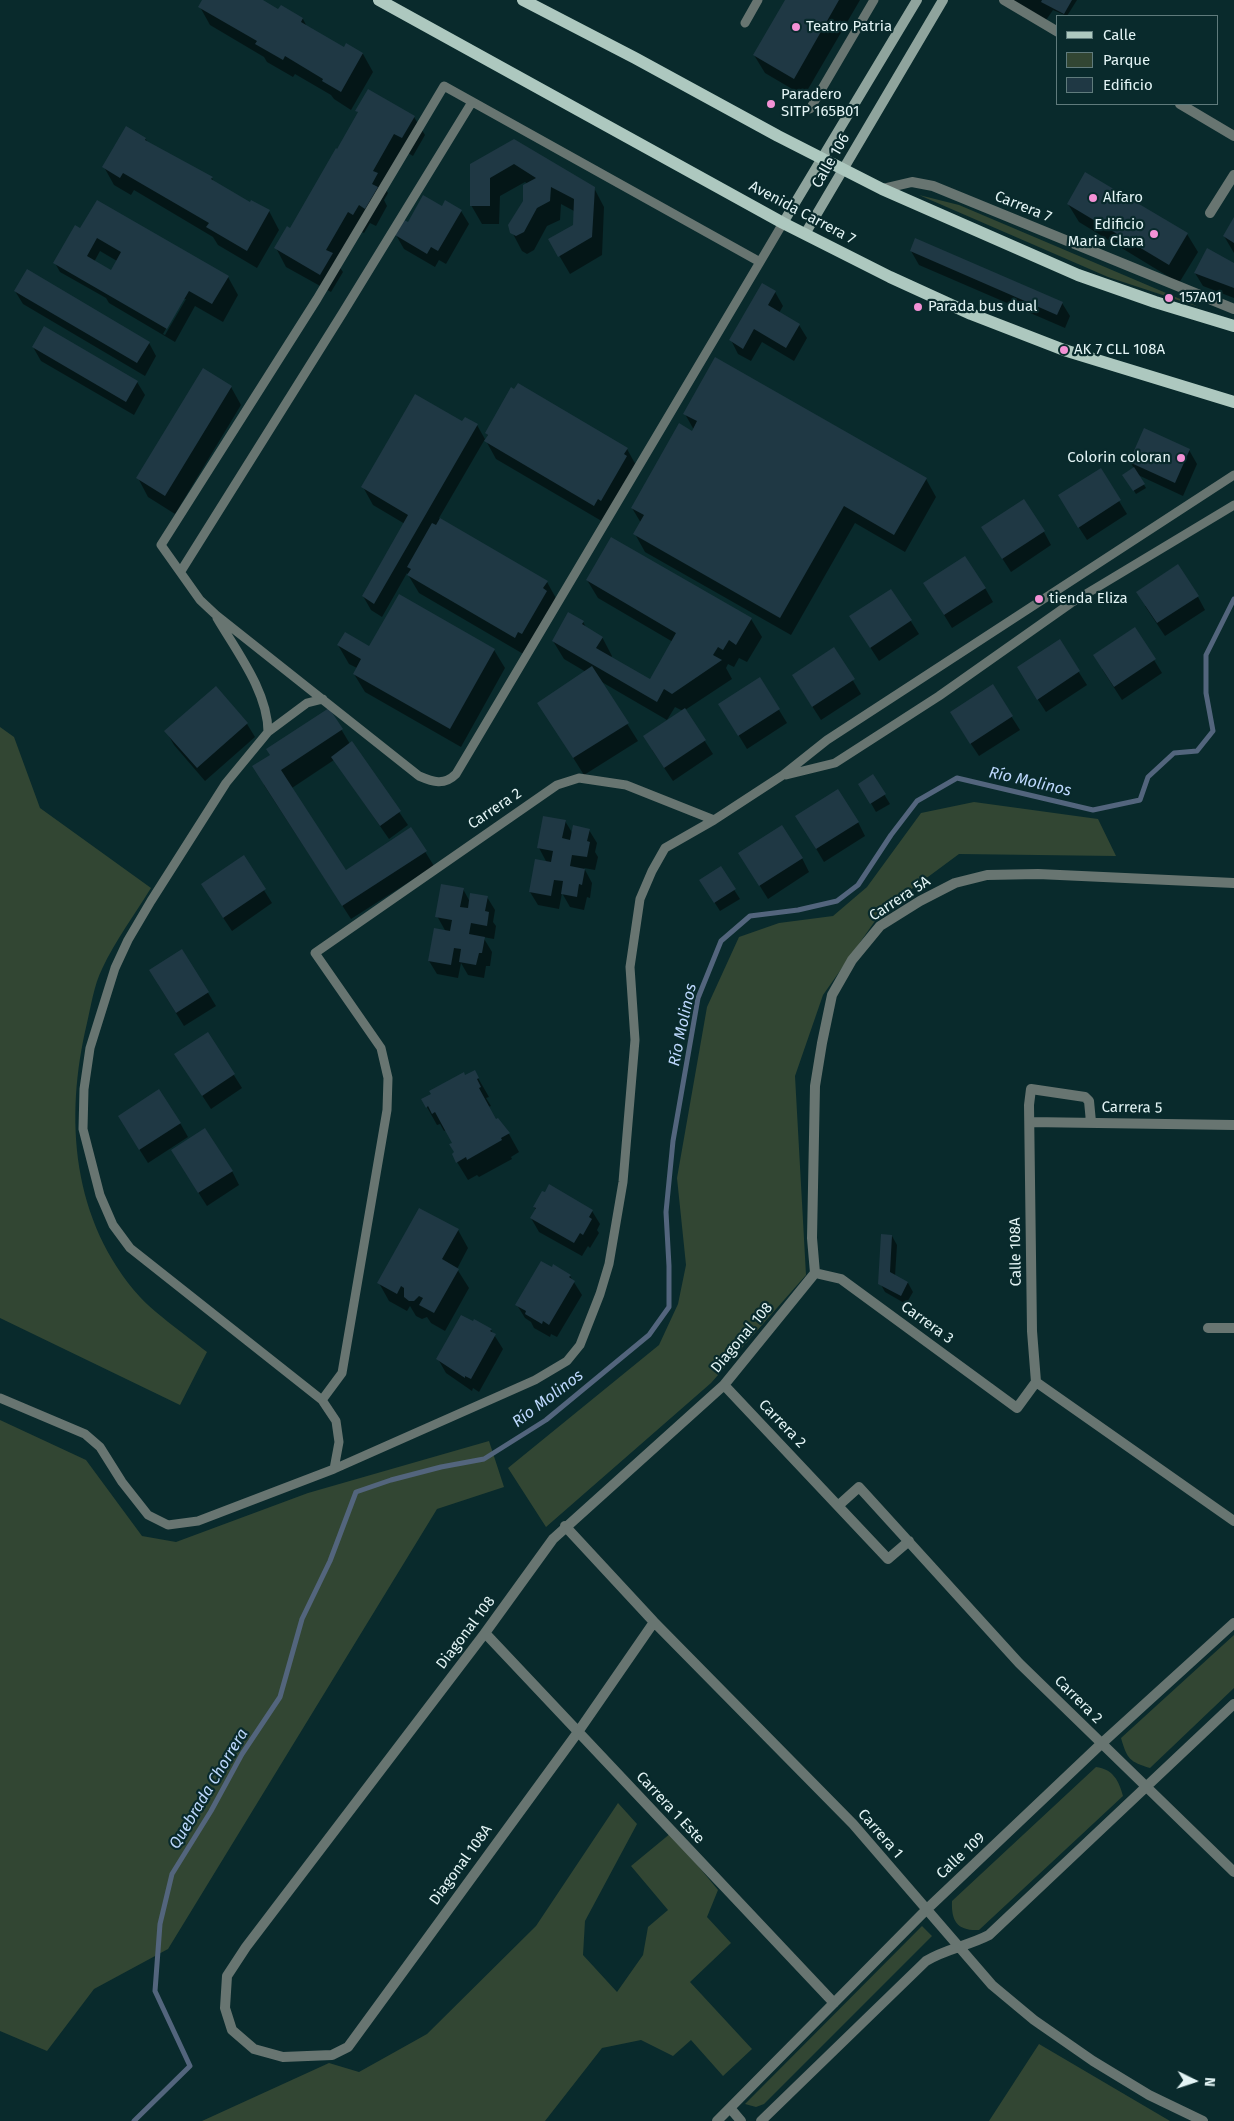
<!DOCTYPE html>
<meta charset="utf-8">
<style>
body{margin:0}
#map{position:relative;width:1234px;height:2121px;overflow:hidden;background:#092a2c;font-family:"Fira Sans",sans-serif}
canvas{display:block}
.legend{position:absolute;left:1056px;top:15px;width:162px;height:90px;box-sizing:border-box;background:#092a2c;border:1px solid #607b7c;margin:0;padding:6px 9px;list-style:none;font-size:15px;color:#e3f4f5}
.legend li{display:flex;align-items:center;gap:10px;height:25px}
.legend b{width:25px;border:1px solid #607b7c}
.north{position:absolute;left:1169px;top:2056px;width:50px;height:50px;-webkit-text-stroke:4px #092a2c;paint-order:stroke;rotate:94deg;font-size:14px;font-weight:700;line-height:20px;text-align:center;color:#e3f4f5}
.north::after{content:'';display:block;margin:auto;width:18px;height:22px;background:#e3f4f5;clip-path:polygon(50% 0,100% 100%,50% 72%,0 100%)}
</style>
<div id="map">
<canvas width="1234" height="2121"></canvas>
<ul class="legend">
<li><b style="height:6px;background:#adc8bf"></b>Calle</li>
<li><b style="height:14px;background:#324633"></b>Parque</li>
<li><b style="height:14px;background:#1f3844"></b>Edificio</li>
</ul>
<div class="north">N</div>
</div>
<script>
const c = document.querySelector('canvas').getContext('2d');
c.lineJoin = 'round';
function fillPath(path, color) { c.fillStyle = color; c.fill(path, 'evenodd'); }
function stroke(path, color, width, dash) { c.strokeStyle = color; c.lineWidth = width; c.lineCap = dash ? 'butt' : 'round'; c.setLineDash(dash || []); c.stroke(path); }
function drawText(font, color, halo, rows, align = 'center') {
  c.font = font + ' "Fira Sans",sans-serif'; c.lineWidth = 4.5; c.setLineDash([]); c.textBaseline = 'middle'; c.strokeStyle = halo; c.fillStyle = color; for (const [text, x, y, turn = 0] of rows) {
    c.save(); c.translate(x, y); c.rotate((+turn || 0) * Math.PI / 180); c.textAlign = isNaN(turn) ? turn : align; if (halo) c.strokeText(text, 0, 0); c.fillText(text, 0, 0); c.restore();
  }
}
fillPath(new Path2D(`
 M919 195 959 205 1199 307 1108 277Z
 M0 727 14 737 40 808 151 888C135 914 115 941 102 969 94 985 91 1006 87 1023 64 1119 72 1221 140 1297 157 1315 187 1336 207 1352L180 1405 0 1318Z
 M974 802 1098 819 1116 856 959 854 882 911 823 995 795 1076 806 1275 711 1383 546 1527 508 1468 659 1345 678 1304 686 1265 677 1178 707 1007 739 937 779 923 833 916 867 887 921 813Z
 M0 1420 86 1460 142 1536 176 1542 308 1493 489 1441 504 1487 437 1509 168 1949 94 1989 47 2051 0 2031Z
 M1234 1635V1688L1150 1768C1130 1762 1127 1759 1121 1738Z
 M1096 1767C1113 1769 1119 1781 1123 1796L979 1930C958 1931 951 1922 952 1901Z
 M618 1803 637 1824 585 1921 583 1955 617 1992 643 1955 648 1927 668 1910 631 1866 671 1833 718 1890 707 1917 731 1943 690 1982 752 2049 723 2076 691 2040 673 2056 641 2040 602 2048 545 2121H202L329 2063 359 2072 427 2034 536 1926Z
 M922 1926 932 1936 764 2104 756 2107 745 2104Z
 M1039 2044 1170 2121H989Z`), '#324633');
fillPath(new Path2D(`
 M204 0H261L279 11 281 7 303 19 307 27 344 48 346 45 363 54 373 72 351 110 334 99 331 95 295 74 293 77 267 62 264 57 210 25 200 7Z
 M786 0H860L804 96 765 73 754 55Z
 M1004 0H1077L1067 16 1053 10 1042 26Z
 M357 111 414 117 425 135 413 156 405 151 384 187 388 193 384 200 387 206 376 226 370 223 364 233 358 230 338 265 343 272 331 292 286 267 276 248 291 230 338 151 359 114Z
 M145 138 148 143 212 178 214 183 250 204 269 211 279 230 257 268 218 245 213 237 134 190 131 195 114 185 104 167Z
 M514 141 594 188 604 207 602 255 570 274 550 240 574 226V211L561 204 560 220 547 226 534 250 527 254 522 251 512 232 524 201 528 184 525 182 500 196 499 224H482L471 205Z
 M1068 204 1187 234 1198 252 1179 283 1079 222Z
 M442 208 461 211 469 224 446 264 439 260 435 267 404 249 396 235 408 224Z
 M1234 220V253L1224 236Z
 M75 227 228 277 238 295 223 322 195 306 175 342 109 303 106 298 60 272 55 263ZM100 251 117 261 111 272 94 262ZM183 299H186L165 335 163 334Z
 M911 251 1062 303 1070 316 1065 328 919 265Z
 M1234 265V298L1203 286 1195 273Z
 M15 291 149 343 156 356 145 376 23 304Z
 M775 292 783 306 779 313 799 325 807 338 794 361 762 342 751 361 738 354 731 340Z
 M33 347 137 382 145 395 134 415 41 361Z
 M231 387 241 405 175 514 148 497 138 478Z
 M685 414 926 479 936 497 905 552 855 523 791 635 645 552 635 534 641 523 632 508 694 430Z
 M461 422 477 425 486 441 488 436 486 433 627 449 637 467 605 523 496 459 485 439 439 518 547 582 557 600 525 655 419 593 407 573 382 617 371 610 363 596 405 524 373 505 363 487Z
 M1189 450 1197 464 1183 496 1138 475 1146 488 1136 494 1124 475 1134 468 1130 462Z
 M1100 470 1127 514 1087 540 1067 509Z
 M1044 532 1051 545 1011 572 991 541Z
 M587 580 751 619 762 637 747 662 739 658 734 667 728 664 726 668 732 679 685 710 713 754 673 781 652 750 683 711 675 707 667 720 600 681 638 741 584 775 550 721 586 672 564 659 553 641 583 622 587 629 602 637 612 656 611 658 650 681 673 642 598 598Z
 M985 588 993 602 952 628 933 597Z
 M891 590 919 634 879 661 859 630Z
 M1198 597 1205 610 1165 636 1145 606Z
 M1059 641 1087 685 1046 712 1026 681Z
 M338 645 494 650 505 668 461 747 365 692 354 674 357 668 349 664Z
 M834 649 861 694 821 720 801 689Z
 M1154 660 1162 673 1122 700 1102 669Z
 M760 679 787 723 747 749 728 718Z
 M992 686 1020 730 979 756 959 726Z
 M329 709 350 744 352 743 408 825 389 839 334 760 292 788 345 872 411 829 434 866 351 919 264 785 271 756Z
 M247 724 255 737 205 781 174 745 166 731Z
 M873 776 890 804 876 812 860 784Z
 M565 821 573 834 589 830 597 843 595 852 598 857 595 870 584 868 592 883 590 898 587 897 584 910 570 907 562 893 559 909 538 905 530 892 547 863 539 848Z
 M858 822 865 836 824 862 805 830Z
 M243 857 272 903 232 931 210 898Z
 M802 858 809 872 768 899 748 867Z
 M720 868 740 899 720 911 706 889Z
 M463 889 470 902 487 897 495 910 493 922 496 926 494 939 483 937 492 952 490 966H486L484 978 468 975 461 963 458 978 437 974 429 961 446 932 437 916Z
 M182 950 216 1006 184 1026 158 984Z
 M208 1034 242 1088 211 1109 184 1068Z
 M474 1071 489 1097 486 1098 491 1106 488 1107 496 1121 498 1119 509 1134 519 1152 511 1157 512 1159 479 1177 477 1175 468 1180 457 1162 453 1143 446 1130 444 1131 440 1124 437 1125 423 1100Z
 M180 1123 188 1137 148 1163 127 1130Z
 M180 1164 232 1171 239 1185 207 1206Z
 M534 1207 592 1211 600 1224 597 1230 599 1233 590 1248 588 1246 582 1256 539 1232 531 1218 536 1210Z
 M458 1230 468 1248 457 1269 469 1288 445 1331 431 1323 427 1317 422 1319 416 1316 410 1306 407 1311 389 1301 379 1283Z
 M892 1236 897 1245 895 1276 908 1283 913 1292 906 1304 885 1292 880 1283Z
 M570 1276 582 1295 557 1337 551 1334 550 1337 534 1328 531 1322 525 1318 517 1305Z
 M491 1330 503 1349 479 1392 473 1388 472 1391 446 1373 438 1359Z`), '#0007');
stroke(new Path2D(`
 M134 2121 190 2066 155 1991 160 1924 172 1874 211 1811 242 1754 280 1697 302 1619 330 1561 356 1492 391 1480 441 1467 484 1459 546 1420 649 1335 669 1307V1266L666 1212 673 1141 698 998 721 941 750 916 798 910 837 901 858 885 891 835 917 801 957 778 1093 810 1140 800 1148 777 1174 753 1197 751 1213 731 1206 693V655L1234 599`), '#53657d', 5);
fillPath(new Path2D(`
 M202 0H263L278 9 281 5 303 18 301 22 344 47 346 43 363 53 341 92 322 81 323 79 285 56 283 60 255 44 257 41 198 7Z
 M785 0H839L794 79 753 55Z
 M1042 0H1072L1064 14 1041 2Z
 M368 89 415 116 402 138 394 134 373 171 378 173 372 184 378 187 365 209 359 205 353 215 348 212 326 250 333 253 320 275 274 248 287 226 290 228 336 148 337 149 358 112 355 111Z
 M126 126 146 138 145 140 213 177 211 179 250 202 251 200 270 210 247 251 206 227 209 223 123 173 120 178 102 167Z
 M514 139 595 187 592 237 558 257 548 239 573 225 574 199 551 187 550 201 537 208 524 232 516 236 510 233 508 225 523 201V185L536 178 514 164 490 178V206H470V164Z
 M1085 172 1188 233 1169 265 1067 204Z
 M423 195 442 206 445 200 462 210 438 251 431 247 427 254 395 235 404 220 408 222Z
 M97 200 229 276 212 304 189 291 167 329 53 263 75 225 80 228ZM97 238 121 252 111 270 87 256Z
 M1234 217V243L1223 236Z
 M915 238 1063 302 1057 315 910 251Z
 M1207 248 1234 263V288L1194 273Z
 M27 269 150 342 137 363 14 291Z
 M762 283 776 291 768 305 800 324 786 348 754 329 743 349 729 340Z
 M44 326 138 381 126 402 32 347Z
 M715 357 927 478 894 535 844 506 780 618 633 534 644 515 631 508 679 423 692 431 697 421 683 414Z
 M203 368 232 386 165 496 136 478Z
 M518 383 628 448 624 454 627 456 601 501 598 499 594 506 484 441 488 435 485 433 511 387 514 389Z
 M415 394 462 421 465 417 478 424 374 604 362 596 408 515 361 487Z
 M1144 428 1190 449 1175 483 1129 462Z
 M1134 467 1145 484 1133 491 1122 475Z
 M1101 468 1121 500 1078 528 1058 495Z
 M1024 499 1045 531 1002 559 981 527Z
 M440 518 548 581 543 588 547 591 522 634 518 632 515 638 407 575 411 569 407 567 432 523 436 525Z
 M611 537 752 618 736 645 729 640 723 650 718 647 713 655 722 660 672 694 664 689 657 702 552 641 568 612 584 621 582 624 603 637 596 648 650 679 676 633 586 580Z
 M965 556 986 588 944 615 923 583Z
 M1178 564 1199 596 1157 623 1136 592Z
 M891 589 912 620 870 648 849 616Z
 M399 594 495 649 450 729 353 674 361 659 337 645 345 632 369 646Z
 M1135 627 1156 659 1114 687 1093 655Z
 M1060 639 1080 671 1037 700 1017 667Z
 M834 647 855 679 812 707 792 675Z
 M592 666 629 723 573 758 537 703Z
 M760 677 780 709 738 736 718 704Z
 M993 684 1013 716 970 744 950 712Z
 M216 686 248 723 197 768 164 731Z
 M329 708 343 729 281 770 346 870 411 827 427 851 342 906 252 766 270 755 266 749Z
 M685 708 706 740 664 768 643 736Z
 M352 741 401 811 380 826 331 757Z
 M873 774 886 794 870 804 858 784Z
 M838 789 859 822 816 849 795 816Z
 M543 816 566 820 562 838 570 840 573 825 590 829 587 841 590 842 587 857 572 855 570 866 585 869 582 885 579 884 577 897 561 894 563 881 554 880 551 896 529 892 535 859 551 862 553 851 537 848Z
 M782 825 803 858 759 886 738 853Z
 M244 855 266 889 223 918 201 884Z
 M721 866 736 889 714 903 699 880Z
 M441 884 464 888 460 907 468 908 470 893 488 896 485 911 489 912 487 926 471 923 469 934 485 937 482 953H479L476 965 459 962 461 949 454 948 451 965 428 961 434 928 450 931 452 920 435 917Z
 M182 949 209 992 176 1013 149 970Z
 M208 1032 235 1074 202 1096 174 1054Z
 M475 1070 479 1078 477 1079 481 1087 479 1088 496 1119 498 1118 510 1133 501 1138 502 1140 467 1160 466 1157 456 1163 452 1154 454 1152 449 1144 452 1143 435 1112 432 1114 428 1106 426 1108 421 1099 431 1094 429 1091 464 1072 465 1075Z
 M159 1089 181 1123 139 1150 118 1116Z
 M205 1128 233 1171 198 1193 171 1150Z
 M549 1184 593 1210 589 1217 592 1219 583 1235 580 1233 574 1243 530 1218 536 1208 533 1207 542 1191 545 1192Z
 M419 1208 459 1229 442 1259 459 1269 434 1313 419 1305 423 1298 419 1296 414 1301H409L404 1297V1288L401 1286 397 1294 377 1283Z
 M881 1234 892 1235 890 1272 908 1282 901 1296 878 1284Z
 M541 1261 552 1267 553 1264 571 1275 569 1277 575 1281 549 1325 543 1321 542 1324 525 1314 526 1311 515 1305Z
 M461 1315 473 1321 474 1319 492 1329 490 1331 496 1334 471 1379 465 1376V1378L436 1359Z`), '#1f3844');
stroke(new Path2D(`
 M745 23 758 0
 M810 109 874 0
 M760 262 444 86 317 299 161 545 200 600 216 615 419 776C433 782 444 786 456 774L760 262 783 223
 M181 571 342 314 472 102
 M217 618C237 652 268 692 268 732
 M323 699 307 703 268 732 226 783 151 901 128 940 115 968 90 1048 84 1089 83 1129 100 1195 113 1225 130 1248 322 1400 336 1421 339 1442 334 1469
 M786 775 835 763 939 696 1071 603 1234 505
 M0 1398 85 1434 100 1447 122 1482 148 1515 168 1525 198 1521 334 1469 535 1380 567 1361 580 1345 600 1294 609 1264 623 1182 635 1040 630 967 640 899 652 871 665 848 714 820 783 775 827 740 1234 475
 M322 1400 342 1373 387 1110 388 1078 381 1048 315 953 557 785 579 778 626 785 714 820`), '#687571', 9);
stroke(new Path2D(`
 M1004 0 1058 32
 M1180 104 1234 136
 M882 189 912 182 933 186 1234 309
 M1210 213 1234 175
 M1030 1122 1234 1125
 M815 1273 812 1238 815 1086 822 1043 832 995 852 960 880 926 920 901 955 883 987 875 1038 874 1234 883
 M815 1273 841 1279 1017 1408 1036 1382 1032 1331 1029 1105 1031 1089 1085 1097 1089 1101 1091 1122
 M1208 1328H1234
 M1036 1382 1234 1521
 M724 1385 888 1559 909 1541
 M839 1505 859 1487 1019 1663 1234 1872
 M565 1526 654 1622 853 1824 992 1985 1034 2020 1093 2061 1149 2095 1203 2121
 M654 1622 578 1732 348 2047 332 2055 283 2057 254 2049 232 2030 225 2008 227 1976 246 1947 485 1633 553 1539 724 1385 815 1273
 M485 1633 834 2003
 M730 2108 741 2121
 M717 2121 926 1910 1101 1744 1234 1623
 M761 2121 926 1961C945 1949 968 1946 989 1935L1234 1704`), '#687571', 10);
stroke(new Path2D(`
 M783 223 917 0
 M805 234 943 0`), '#8fa49d', 10);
stroke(new Path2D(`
 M379 0 783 223 890 277 971 314 1064 350 1234 402
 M523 0 635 58 778 136 882 189 1078 275 1155 302 1234 326`), '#adc8bf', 12);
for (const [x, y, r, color] of [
 [796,27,5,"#f391d5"],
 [771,104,5,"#f391d5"],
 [1093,198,5,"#f391d5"],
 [1154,234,5,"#f391d5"],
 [1169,298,5,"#f391d5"],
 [918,307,5,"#f391d5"],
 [1064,350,5,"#f391d5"],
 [1181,458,5,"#f391d5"],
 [1039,599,5,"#f391d5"]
]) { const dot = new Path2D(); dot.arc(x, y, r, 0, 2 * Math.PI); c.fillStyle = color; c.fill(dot); stroke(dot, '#092a2c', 2); }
drawText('15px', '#e3f4f5', '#092a2c', [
 ["Teatro Patria",806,27],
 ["Paradero",781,95],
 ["SITP 165B01",781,112],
 ["Alfaro",1103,198],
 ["Edificio",1144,225,"right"],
 ["Maria Clara",1144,242,"right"],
 ["157A01",1179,298],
 ["Parada bus dual",928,307],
 ["AK 7 CLL 108A",1074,350],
 ["Colorin coloran",1171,458,"right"],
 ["tienda Eliza",1049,599]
], 'left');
drawText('15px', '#e3f4f5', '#092a2c', [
 ["Calle 106",831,161,-60],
 ["Carrera 7",1023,207,22],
 ["Avenida Carrera 7",802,213,28],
 ["Carrera 2",495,809,-34],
 ["Carrera 5A",900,899,-33],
 ["Carrera 5",1132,1108,1],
 ["Calle 108A",1016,1252,-91],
 ["Carrera 3",927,1323,36],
 ["Diagonal 108",742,1338,-50],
 ["Carrera 2",782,1424,46],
 ["Diagonal 108",466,1633,-53],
 ["Carrera 2",1078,1700,45],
 ["Carrera 1 Este",670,1808,47],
 ["Carrera 1",880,1834,49],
 ["Calle 109",961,1856,-43],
 ["Diagonal 108A",461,1865,-54]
]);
drawText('italic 16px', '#bdd8fd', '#092a2c', [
 ["Río Molinos",1030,782,13],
 ["Río Molinos",683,1025,-78],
 ["Río Molinos",548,1399,-37],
 ["Quebrada Chorrera",209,1789,-59]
]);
</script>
